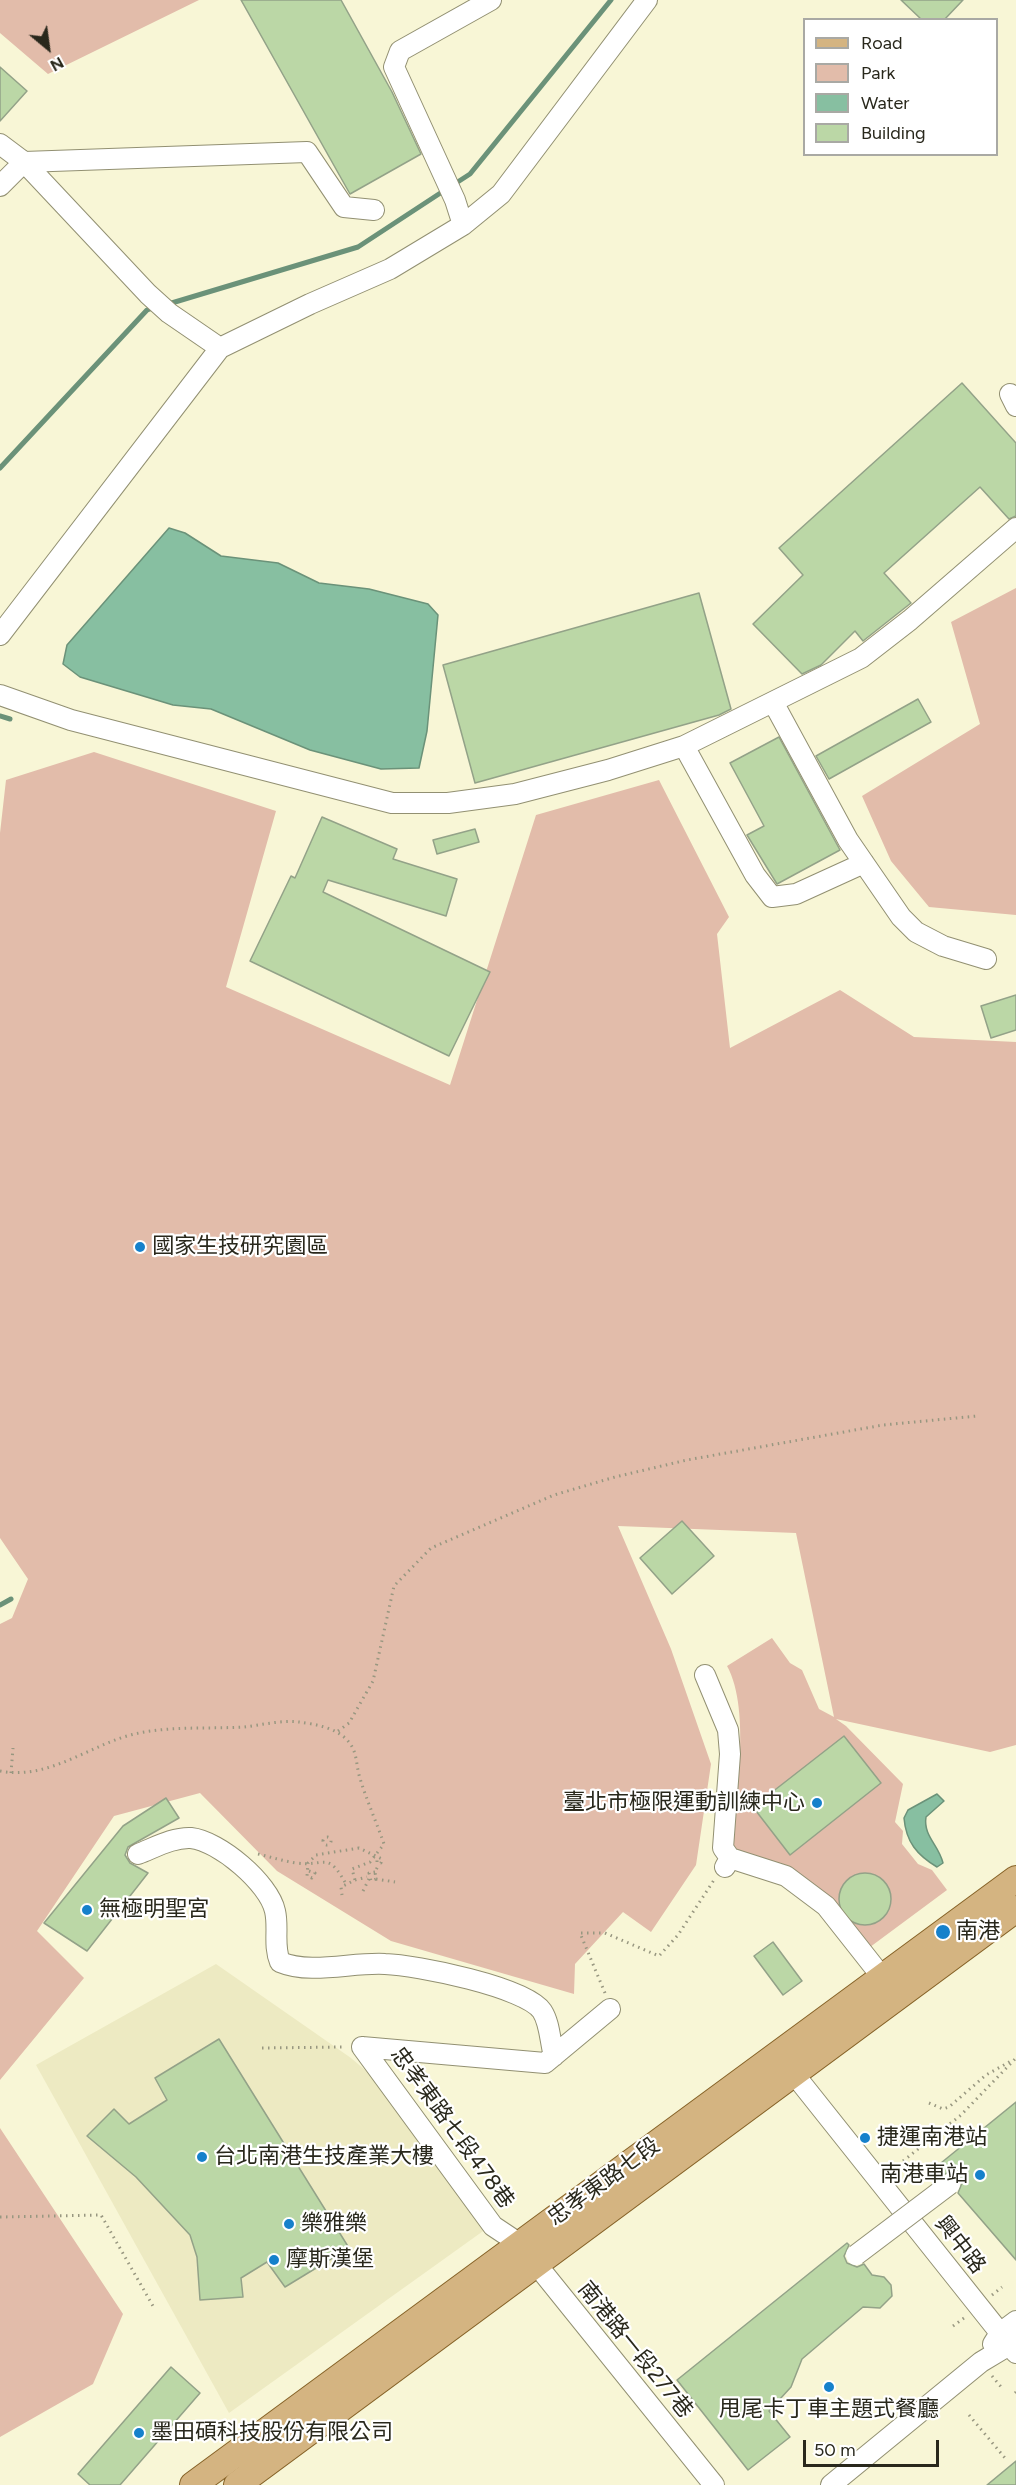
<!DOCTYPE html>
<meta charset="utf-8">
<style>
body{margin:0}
#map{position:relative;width:1016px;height:2485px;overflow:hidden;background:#f8f6d6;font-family:Figtree,sans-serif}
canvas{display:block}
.legend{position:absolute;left:803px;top:18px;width:195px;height:138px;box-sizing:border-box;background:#fff;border:2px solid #a9a9a4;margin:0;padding:8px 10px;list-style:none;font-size:18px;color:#29281c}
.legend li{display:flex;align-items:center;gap:12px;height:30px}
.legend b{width:30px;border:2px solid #a9a9a4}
.north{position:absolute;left:18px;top:18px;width:60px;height:60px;-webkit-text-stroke:4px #fff;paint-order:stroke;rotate:151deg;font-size:16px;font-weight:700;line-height:24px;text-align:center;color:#29281c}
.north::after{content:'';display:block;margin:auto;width:21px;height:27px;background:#29281c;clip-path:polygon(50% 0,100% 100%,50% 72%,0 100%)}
.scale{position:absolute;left:803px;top:2440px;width:136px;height:27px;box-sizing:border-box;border:3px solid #29281c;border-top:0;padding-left:8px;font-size:18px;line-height:21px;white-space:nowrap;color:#29281c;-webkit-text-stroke:4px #fff;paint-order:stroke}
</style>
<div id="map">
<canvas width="1016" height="2485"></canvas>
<ul class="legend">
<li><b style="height:8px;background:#d4b481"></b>Road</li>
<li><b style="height:16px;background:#e2bcaa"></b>Park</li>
<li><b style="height:16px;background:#87bfa1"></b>Water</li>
<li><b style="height:16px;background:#bbd7a6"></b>Building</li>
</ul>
<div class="north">N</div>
<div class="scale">50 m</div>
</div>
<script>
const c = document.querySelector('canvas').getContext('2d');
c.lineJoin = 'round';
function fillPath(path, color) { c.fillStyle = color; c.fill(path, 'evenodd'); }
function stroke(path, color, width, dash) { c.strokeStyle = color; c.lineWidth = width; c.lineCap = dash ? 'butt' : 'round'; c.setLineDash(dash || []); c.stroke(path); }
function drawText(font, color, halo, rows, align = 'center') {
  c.font = font + ' Figtree,"Noto Sans TC",sans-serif'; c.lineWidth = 4.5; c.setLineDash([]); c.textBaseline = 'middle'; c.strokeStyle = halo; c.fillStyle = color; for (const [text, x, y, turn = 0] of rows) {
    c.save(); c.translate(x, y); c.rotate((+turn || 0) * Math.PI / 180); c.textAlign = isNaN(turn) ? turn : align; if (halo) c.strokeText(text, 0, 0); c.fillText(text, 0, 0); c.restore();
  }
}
fillPath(new Path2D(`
 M216 1964 351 2058 379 2082 486 2229 229 2413 36 2065Z`), '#edeac2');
fillPath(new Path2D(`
 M0 0H199L48 74 0 33Z
 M1016 588V915L929 907 891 861 862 796 980 724 951 622Z
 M94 752 276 811 226 987 450 1085 536 815 659 780 729 917 717 934 730 1048 840 990 914 1037 1016 1042V1745L990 1752 836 1719 846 1726 903 1784 895 1822 903 1831 902 1844 918 1864 932 1870 947 1890 862 1953 826 1906 730 1858C735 1806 752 1711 727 1666L772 1638 790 1663 802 1670 819 1709 834 1717 796 1533 618 1526 671 1649 711 1764 696 1865 651 1932 623 1912 575 1964 574 1994 391 1941 277 1871 200 1793 114 1816 37 1931 84 1978 0 2080V1624L12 1618 28 1579 0 1538V833L6 780Z
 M0 2128 123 2314 93 2384 0 2437Z`), '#e2bcaa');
const water = new Path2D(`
 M169 528 185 533 221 556 278 563 319 583 369 589 428 604 438 615 427 731 419 768 381 769 310 750 211 709 173 705 80 677 63 664 67 645Z
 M937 1794 944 1801 926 1817C923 1836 939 1845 943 1863L937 1867C917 1855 906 1842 904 1818L908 1810Z`);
fillPath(water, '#87bfa1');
stroke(water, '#6b9279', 1.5);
stroke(new Path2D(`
 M453 185 470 174 611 0
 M165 305 358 247 445 190
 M0 468 147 310 156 307
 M0 716 10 719
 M0 1605 11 1599`), '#6b9279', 5);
const building = new Path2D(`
 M241 0H341L392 92 421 154 350 194Z
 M901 0H963L944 20H922Z
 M0 67 27 91 0 121Z
 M962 383 1016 443V516L1009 519 980 487 884 573 911 603 863 641 855 631 821 665 802 674 753 624 803 575 779 548Z
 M699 593 731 709 719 715 475 783 443 665Z
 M918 699 931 722 829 779 816 756Z
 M779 737 840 850 777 884 747 835 764 826 730 763Z
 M322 817 397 849 393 859 457 879 446 916 328 880 323 892 490 972 449 1056 250 961 291 876 295 878Z
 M475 829 479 842 437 854 433 840Z
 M1016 995V1030L991 1038 981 1006Z
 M682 1521 714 1556 672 1594 640 1558Z
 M844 1736 881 1783 790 1855 753 1807Z
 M166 1798 179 1818 128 1847 125 1855 130 1863 148 1873 87 1951 44 1923 123 1826Z
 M839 1899a26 26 0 1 1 52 0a26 26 0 1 1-52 0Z
 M773 1942 802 1981 783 1995 754 1956Z
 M219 2039 349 2248 285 2287 267 2262 241 2278 243 2297 200 2300 197 2257 190 2235 136 2177 87 2136 114 2109 129 2124 167 2100 155 2078Z
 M1016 2102V2260L958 2193 962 2183 959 2176 949 2172 943 2175 936 2167Z
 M847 2243 849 2245 844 2256 847 2263 857 2267 864 2264 872 2275 884 2277 891 2285 892 2296 880 2308 863 2307 802 2359 791 2387 769 2411 790 2437 748 2470 677 2380Z
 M171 2367 200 2393 120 2485H90L78 2474Z
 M1016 2461V2485H987Z`);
fillPath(building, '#bbd7a6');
stroke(building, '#93a288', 1.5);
const minor = new Path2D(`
 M0 144 24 162 148 294 169 313 220 348
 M0 186 24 162 307 152 344 207 374 210
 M463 225 455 200 394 67 400 51 491 0
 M1010 394 1016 406
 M0 635 220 348 310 304 390 269 463 225 501 194 647 0
 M0 695 71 720 392 803H448L515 794 608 770 684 746 861 658 910 620 1016 528
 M773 702 848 840 901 917 916 932 943 946 986 959
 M684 746 755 875 772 897 796 894 864 863
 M705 1675 728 1730 730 1754 723 1848 730 1858 725 1867
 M138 1854C154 1848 173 1837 191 1838 219 1841 269 1883 275 1911 279 1928 273 1945 280 1962 311 1975 352 1962 385 1964 416 1965 526 1987 542 2011 550 2023 550 2042 554 2056
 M730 1858 786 1876 826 1906 882 1977
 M362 2047 493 2226 520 2244 714 2485
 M362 2047 545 2063 610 2009
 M786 2064 1016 2353
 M993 2344 1000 2333 1016 2321
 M831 2485 981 2362 1016 2341`);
const major = new Path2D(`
 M193 2485 1016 1879
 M237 2485 1016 1909`);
stroke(minor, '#929072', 22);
stroke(major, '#866227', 28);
stroke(new Path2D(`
 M338 1731 349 1723 373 1681 394 1586 431 1548 554 1495 615 1477 687 1460 883 1425 977 1416
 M0 1771C50 1781 93 1742 139 1733 174 1726 209 1729 244 1727 261 1725 281 1720 299 1722 315 1724 337 1728 348 1741 357 1751 356 1763 359 1775 366 1799 376 1821 384 1844L370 1862 352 1869 355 1880 341 1887 342 1895
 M11 1773 13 1748
 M323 1841a4 4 0 1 1 8 0a4 4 0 1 1-8 0Z
 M258 1854C271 1857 283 1861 296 1863 326 1867 327 1850 346 1884
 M309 1871 315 1873 312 1878 307 1876 308 1863 316 1855 359 1848 382 1859 381 1863H377V1858
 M375 1872 369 1873 371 1881 376 1879 375 1872 379 1864
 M376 1879 395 1882
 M355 1880 367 1877
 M363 1891 369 1879
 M605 1993 580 1933H605L659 1956 678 1935 714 1880
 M262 2048 344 2047
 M929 2103 943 2109 949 2107 986 2075 1011 2061
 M903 2161 961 2115 1016 2058
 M0 2217 101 2215 153 2306
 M992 2295 1002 2287
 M953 2326 964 2318
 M992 2376 1002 2388
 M1015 2393 1016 2392
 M969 2415 1005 2458`), '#989780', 3, [1.5, 4.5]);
stroke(minor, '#fff', 20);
stroke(major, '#d4b481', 26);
const minorBridge = new Path2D(`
 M856 2255 950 2184`);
stroke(minorBridge, '#929072', 22, []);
stroke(minorBridge, '#fff', 20);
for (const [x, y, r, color] of [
 [140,1247,6,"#1681cb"],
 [817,1803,6,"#1681cb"],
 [87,1910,6,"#1681cb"],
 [943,1932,8,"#1681cb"],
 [865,2138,6,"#1681cb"],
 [202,2157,6,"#1681cb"],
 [980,2175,6,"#1681cb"],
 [289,2224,6,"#1681cb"],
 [274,2260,6,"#1681cb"],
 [829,2387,6,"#1681cb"],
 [139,2433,6,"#1681cb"]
]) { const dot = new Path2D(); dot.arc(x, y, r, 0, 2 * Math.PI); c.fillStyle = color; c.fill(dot); stroke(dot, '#fff', 2); }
drawText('22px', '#29281c', '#fff', [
 ["國家生技研究園區",152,1247],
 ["臺北市極限運動訓練中心",805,1803,"right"],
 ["無極明聖宮",99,1910],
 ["南港",956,1932],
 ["捷運南港站",877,2138],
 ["台北南港生技產業大樓",214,2157],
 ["南港車站",968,2175,"right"],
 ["樂雅樂",301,2224],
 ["摩斯漢堡",286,2260],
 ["甩尾卡丁車主題式餐廳",829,2410,"center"],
 ["墨田碩科技股份有限公司",151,2433]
], 'left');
drawText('22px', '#29281c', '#fff', [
 ["忠孝東路七段478巷",452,2128,54],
 ["忠孝東路七段",604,2182,-36],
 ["興中路",960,2245,52],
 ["南港路一段277巷",635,2350,51]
]);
</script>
